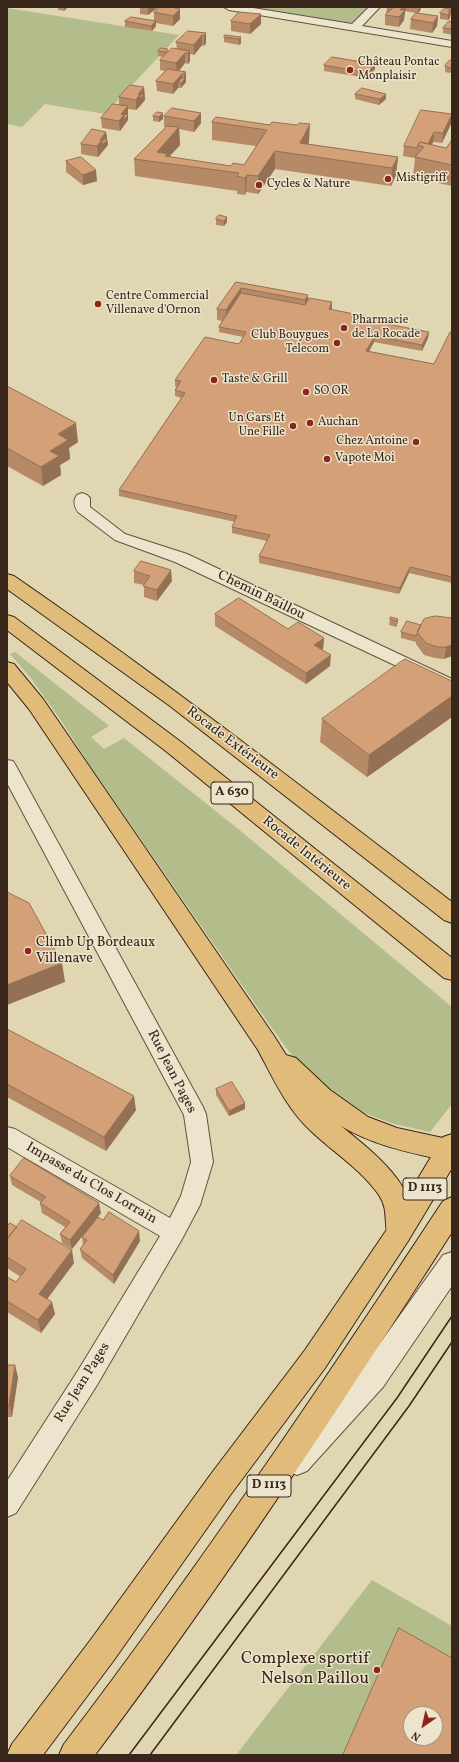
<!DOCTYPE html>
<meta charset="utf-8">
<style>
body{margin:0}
#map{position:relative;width:459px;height:1762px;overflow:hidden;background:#e1d6b2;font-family:Vollkorn,serif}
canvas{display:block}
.frame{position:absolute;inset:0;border:8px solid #372619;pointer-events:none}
.north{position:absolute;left:403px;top:1706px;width:40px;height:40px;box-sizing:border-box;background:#ece4cd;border:1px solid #a49885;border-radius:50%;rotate:214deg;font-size:11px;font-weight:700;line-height:16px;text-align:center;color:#372619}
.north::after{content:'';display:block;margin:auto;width:14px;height:18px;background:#8f2418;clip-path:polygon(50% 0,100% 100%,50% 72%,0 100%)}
</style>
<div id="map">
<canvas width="459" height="1762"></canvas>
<div class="frame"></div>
<div class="north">N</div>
</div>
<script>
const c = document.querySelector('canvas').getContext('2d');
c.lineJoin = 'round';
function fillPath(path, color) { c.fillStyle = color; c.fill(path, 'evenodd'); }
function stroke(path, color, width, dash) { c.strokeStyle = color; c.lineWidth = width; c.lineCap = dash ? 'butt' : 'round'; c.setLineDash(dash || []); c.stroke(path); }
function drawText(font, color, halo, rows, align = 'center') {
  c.font = font + ' Vollkorn,serif'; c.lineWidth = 3; c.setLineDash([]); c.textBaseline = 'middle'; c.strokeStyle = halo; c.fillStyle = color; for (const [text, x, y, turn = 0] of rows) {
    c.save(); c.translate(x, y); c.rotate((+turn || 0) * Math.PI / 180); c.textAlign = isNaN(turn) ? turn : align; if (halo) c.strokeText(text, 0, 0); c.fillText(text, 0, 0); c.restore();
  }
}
fillPath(new Path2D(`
 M246 7H372L359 20 347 24Z
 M7 8 179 35 105 114 45 104 22 127 7 124Z
 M15 652 109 726 91 737 104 749 124 738 237 828 452 1007V1104L430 1132 394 1124 364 1113 338 1098 310 1076 287 1049 255 1004 89 764 60 719 30 677 10 654Z
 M372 1580 452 1626V1755H236ZM411 1714H435V1738H411Z`), '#b3bd8c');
const minor = new Path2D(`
 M224 7H247L352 24 369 7H380L362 26 452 41V47L229 10Z
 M82 493 87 495 90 498V507L125 534 187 554 452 679V692L175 562 115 540 78 512C74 507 73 500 77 495Z
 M7 760 13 761 16 766 203 1107 206 1114 213 1162 200 1205 182 1239 97 1385 16 1513 7 1517V1481L79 1369 160 1236 7 1147V1127L15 1129 170 1218 181 1196 191 1162 184 1115 7 783Z`);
const tertiary = new Path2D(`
 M452 1252V1286L383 1387 307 1471 297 1475 287 1471 283 1461 287 1451 363 1367 443 1255Z`);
const primary = new Path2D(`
 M452 1134V1168L408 1241 325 1368 231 1494 114 1660 43 1755H7L12 1744 92 1638 211 1474 305 1350 390 1225 443 1137Z
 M452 1197V1232C338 1410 222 1586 95 1755H59L64 1744C198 1568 322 1385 443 1201Z`);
const motorway = new Path2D(`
 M7 574 14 576C164 679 307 791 452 902V923L444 920 170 706 7 589Z
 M7 615 14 617 181 742 452 958V980L444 978 167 752 7 630Z
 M7 662 14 664 43 699 274 1036 286 1055 296 1058 330 1090 368 1117 397 1128 452 1140V1162C413 1153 376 1147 341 1126 373 1152 430 1194 408 1241L399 1245 390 1241C382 1225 390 1212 379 1195 361 1169 334 1153 311 1131 287 1109 273 1078 258 1050L29 709 7 682Z`);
stroke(minor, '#62523f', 2);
stroke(tertiary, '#62523f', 2);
stroke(primary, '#372619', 2);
stroke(motorway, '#372619', 2);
fillPath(minor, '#ece4cd');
fillPath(tertiary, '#ece4cd');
fillPath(primary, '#e0bb79');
fillPath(motorway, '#e0bb79');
stroke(new Path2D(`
 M129 1755 397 1398 452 1316
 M150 1755 409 1406 452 1342`), '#372619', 1.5);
fillPath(new Path2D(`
 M58 7H68L64 11 58 10Z
 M134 7H158L148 15 140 14V8Z
 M160 7H174L180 19 173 26 156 23V26L152 31 125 27V21H154V12Z
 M387 7H421L420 11 418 13 438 16 437 26 432 33 410 29 411 19 416 13 405 11V13L404 14V20L399 27 385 25V15L386 14Z
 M447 7H452V11H451L450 18 448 20 440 19V13L447 9Z
 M261 14V24L250 34 231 31V21Z
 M452 22V35L443 33V28Z
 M206 33V43L204 46 202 45 194 55 190 54V61L188 64 185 63 179 71 186 72V82L181 88H178L173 94 157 91 156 81 165 71 160 70V60L163 57 158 56V51H168L177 49 176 42Z
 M224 37H241V43L239 45 224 42Z
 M452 61 450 73 445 72V66Z
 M375 64V69L368 78 324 71V65Z
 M144 87 145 100 136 110 128 109V120L120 131 102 128 101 118 119 105V97Z
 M355 94 386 99 379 105 355 99Z
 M163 113V119L159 122 153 121V116Z
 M201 113V123L194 132 179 129 180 145 169 157 231 166 244 165 256 146 212 140V122L216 117 309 142 308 144 398 157 396 175 391 186 275 169 258 194 246 192 245 195 237 194V191L135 176 134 159 166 127H164V116Z
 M451 124 442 143 433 142 432 145 446 148 452 140V186L438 183V181L413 175 415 158 403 156 404 146Z
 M106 132 108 145 98 157 81 154V144Z
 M66 161 97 181 83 185 66 172Z
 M227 217V222L224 226 216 225V219Z
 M236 282 308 295V300L332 308 331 310 384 320V324L429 332 428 338 422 351 374 342 369 351 434 364 452 332V583L409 573 399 594 259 563V556L267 541 232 533V527L235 522 119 496V490L181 398 175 396V390L177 387 175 386V380L239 344 243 337 219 332V327L222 321 217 320V309Z
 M7 386 78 442 69 448 70 459 60 465 61 475 43 486 7 466Z
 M134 571 172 581 157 601 144 597V585L134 583Z
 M215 614 288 629 324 638 323 649 322 650 330 666 306 684 215 626Z
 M452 618 444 659 435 658 424 655 416 644V641V642L401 638V632L421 625Z
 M390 619H398L397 625 396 627 389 625Z
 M452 681V717L367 777 320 742 322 719Z
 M7 1029 136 1110 106 1151 7 1097Z
 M216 1089 245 1109 229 1116 216 1095Z
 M10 1176 101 1213 72 1249 62 1243 60 1234 65 1227 42 1213 40 1203 41 1202 12 1185Z
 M7 1227 74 1263 47 1299 55 1314 41 1333 7 1312V1277L16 1282 21 1277 7 1268Z
 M82 1237 140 1241 114 1284 82 1258 80 1249 83 1245Z
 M7 1365 18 1377 12 1417H7Z`), '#b68a67');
fillPath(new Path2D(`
 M64 7H68L64 11Z
 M148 7H158L148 15Z
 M403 7H406L404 20 399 27 400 10Z
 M419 7H421L420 11 418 13 419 8Z
 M180 9V19L173 26V16Z
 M451 10 450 18 448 20V12Z
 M261 14V24L250 34V24Z
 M438 16 437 26 432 33 433 23Z
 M156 21V26L152 31 151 26Z
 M206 33V43L204 46V36Z
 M202 35V45L194 55V45Z
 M241 37V43L239 45V39Z
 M190 51V61L188 64V53Z
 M185 53V63L177 73 176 63Z
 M375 64V69L368 78V73Z
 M452 66V71L450 73 451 68Z
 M186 72V82L181 88V83H178V88L173 94V84L182 74V82L184 79V74Z
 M144 87 145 100 141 105 140 99 141 105 136 110V100L138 94Z
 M386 94V99L379 105 380 99Z
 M128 106V120L120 131 119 121 121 114Z
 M163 113V119L159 122V117Z
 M201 113V123L194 132V121Z
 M452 114 451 124 442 143 443 133Z
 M310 124 309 142 302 155 300 143Z
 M179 127 180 145 168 158 157 152Z
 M106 132 108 145 98 157 97 146 100 140Z
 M434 132 433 142 425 159 426 149Z
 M275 151V169L258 194V176Z
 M398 157 396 175 391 186 392 168Z
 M96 170 97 181 83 185V175Z
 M247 175 246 192 245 195V178Z
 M227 217V222L224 226V221Z
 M241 288V299L226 321V310Z
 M308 295V306L305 311V300Z
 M332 302V308L328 315 329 309Z
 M429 332 428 338 422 351V345Z
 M375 336 374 342 366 357V351Z
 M76 423 78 442 69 448 70 459 60 465 61 475 43 486 41 467 58 434Z
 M410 567 409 573 399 594 400 588Z
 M171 570 172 581 157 601V590Z
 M398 619 397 625 396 627 397 621Z
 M324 638 323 649 313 656 314 645Z
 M452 645V656L444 659 446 647Z
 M331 655 330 666 306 684V673Z
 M452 696V717L367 777 369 755Z
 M62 963 65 982 7 1005V985Z
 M134 1096 136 1110 106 1151 104 1137Z
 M245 1103V1109L229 1116V1111Z
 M99 1203 101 1213 72 1249 70 1240Z
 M139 1231 140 1241 114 1284 113 1275Z
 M72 1250 74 1263 42 1306 39 1294Z
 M52 1302 55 1314 41 1333 38 1320Z
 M15 1365 18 1377 12 1417 9 1405Z`), '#947054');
const building = new Path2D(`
 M160 7H172L180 9 173 16 154 12Z
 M387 7H403L400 10H405L399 17 385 15 393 8Z
 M445 8 451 10 448 12 450 13 448 15 440 13Z
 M239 12 261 14 250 24 231 21Z
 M416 13 438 16 433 23 411 19Z
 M131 17 156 21 151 26 125 21Z
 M449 21 452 22V29L443 28Z
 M188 31 206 33 204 36 202 35 194 45 176 42Z
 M225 35 241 37 239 39 224 37Z
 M161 48 168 49 166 52 158 51Z
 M172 48 190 51 188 53H185L176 63 160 60Z
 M332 57 375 64 368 73 324 65Z
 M450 60 452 61V66L451 68 445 66Z
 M168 69 186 72 184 74H182L173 84 156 81Z
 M182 78 185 79 181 83H178Z
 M130 85 144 87 138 94H140L136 100 119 97Z
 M362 88 386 94 380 99 355 94Z
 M142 94H144L140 99V96Z
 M113 104 128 106 121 114 124 115 119 121 101 118Z
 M172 108 201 113 194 121 164 116Z
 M421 110 452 114 443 133 434 132 428 144 420 142 418 145 417 148 404 146Z
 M157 112 163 113 159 117 153 116Z
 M125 114 128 115 124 120V116Z
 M216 117 270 125 272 122 297 125 299 123 310 124 300 143 398 157 392 168 275 151 258 176 247 175 245 178 237 176 239 173 134 159 167 126 179 127 157 152 168 154 165 156 231 166 233 163 244 165 267 130 212 122Z
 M92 129 106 132 100 140H102L97 146 81 144Z
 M105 139 107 140 102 145V142Z
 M452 140V165L415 157 424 147 418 145 420 142 446 148Z
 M81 157 96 170 83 175 66 161Z
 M440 175 452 178V180L439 177Z
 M219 215 227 217 224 221 216 219Z
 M236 282 308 295 305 300 241 288 226 310 217 309Z
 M241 293 305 305 309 298 332 302 329 309 384 320 382 323 429 332 422 345 375 336 366 351 434 364 450 332H452V577L410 567 400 588 259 556 270 535 232 527 237 516 119 490 185 393 175 390 181 381 175 380 205 337 239 344 241 341 246 332 219 327Z
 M7 386 76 423 58 434 68 440 50 451 59 456 41 467 7 448Z
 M141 561 171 570 157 590 143 586 150 576 134 571Z
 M239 598 288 629 298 622 324 638 314 645 331 655 306 673 215 614Z
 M435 616 452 618V645L446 647H437L426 643 417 632 424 619Z
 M391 617 398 619 397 621 390 619Z
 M407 621 421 625 416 636 401 632Z
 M405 659 452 681V696L369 755 322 719Z
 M7 892 29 903 62 963 7 985Z
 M7 1029 134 1096 104 1137 7 1084Z
 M232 1082 245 1103 229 1111 216 1089Z
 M24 1158 99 1203 70 1240 60 1234 70 1222 40 1203 46 1197 10 1176Z
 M109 1212 139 1231 113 1275 80 1249 87 1240 82 1237 98 1217 103 1220Z
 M22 1220 72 1250 39 1294 52 1302 38 1320 7 1301V1277L16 1282 26 1269 7 1257V1239Z
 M10 1223 17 1227 7 1239V1227Z
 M7 1365H15L9 1405H7Z
 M399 1628 452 1658V1755H343ZM411 1714H435V1738H411Z`);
fillPath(building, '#d4a078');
stroke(building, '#947054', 1);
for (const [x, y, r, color] of [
 [350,70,4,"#8f2418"],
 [388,179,4,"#8f2418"],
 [259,185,4,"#8f2418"],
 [98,304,4,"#8f2418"],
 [344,328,4,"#8f2418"],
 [337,343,4,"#8f2418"],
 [214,380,4,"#8f2418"],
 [306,392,4,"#8f2418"],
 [310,423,4,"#8f2418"],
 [293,426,4,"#8f2418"],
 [416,442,4,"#8f2418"],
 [327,459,4,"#8f2418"],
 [28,951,4,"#8f2418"],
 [377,1670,4,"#8f2418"]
]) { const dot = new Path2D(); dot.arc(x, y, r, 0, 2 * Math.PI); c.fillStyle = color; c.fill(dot); stroke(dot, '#ece4cd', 1.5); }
drawText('12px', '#372619', '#ece4cd', [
 ["Château Pontac",358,63],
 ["Monplaisir",358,77],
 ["Mistigriff",396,179],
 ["Cycles & Nature",267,185],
 ["Centre Commercial",106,297],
 ["Villenave d'Ornon",106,311],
 ["Pharmacie",352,321],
 ["de La Rocade",352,335],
 ["Club Bouygues",329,336,"right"],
 ["Telecom",329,350,"right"],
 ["Taste & Grill",222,380],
 ["SO OR",314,392],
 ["Un Gars Et",285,419,"right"],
 ["Une Fille",285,433,"right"],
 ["Auchan",318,423],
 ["Chez Antoine",408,442,"right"],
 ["Vapote Moi",335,459]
], 'left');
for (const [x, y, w] of [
 [232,793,42],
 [425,1189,44],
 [269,1486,44]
]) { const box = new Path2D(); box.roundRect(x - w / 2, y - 11, w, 22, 3); c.fillStyle = '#ece4cd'; c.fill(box); stroke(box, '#372619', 1); }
drawText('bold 13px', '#372619', null, [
 ["A 630",232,793],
 ["D 1113",425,1189],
 ["D 1113",269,1486]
]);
drawText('14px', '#372619', '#ece4cd', [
 ["Chemin Baillou",261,596,26],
 ["Rocade Extérieure",232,744,37],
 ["Rocade Intérieure",306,854,39],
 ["Rue Jean Pages",171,1072,63],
 ["Impasse du Clos Lorrain",91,1184,30],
 ["Rue Jean Pages",83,1383,-58]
]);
drawText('14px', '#372619', '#ece4cd', [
 ["Climb Up Bordeaux",36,943],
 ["Villenave",36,959]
], 'left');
drawText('17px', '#372619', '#ece4cd', [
 ["Complexe sportif",369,1660],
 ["Nelson Paillou",369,1680]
], 'right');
</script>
